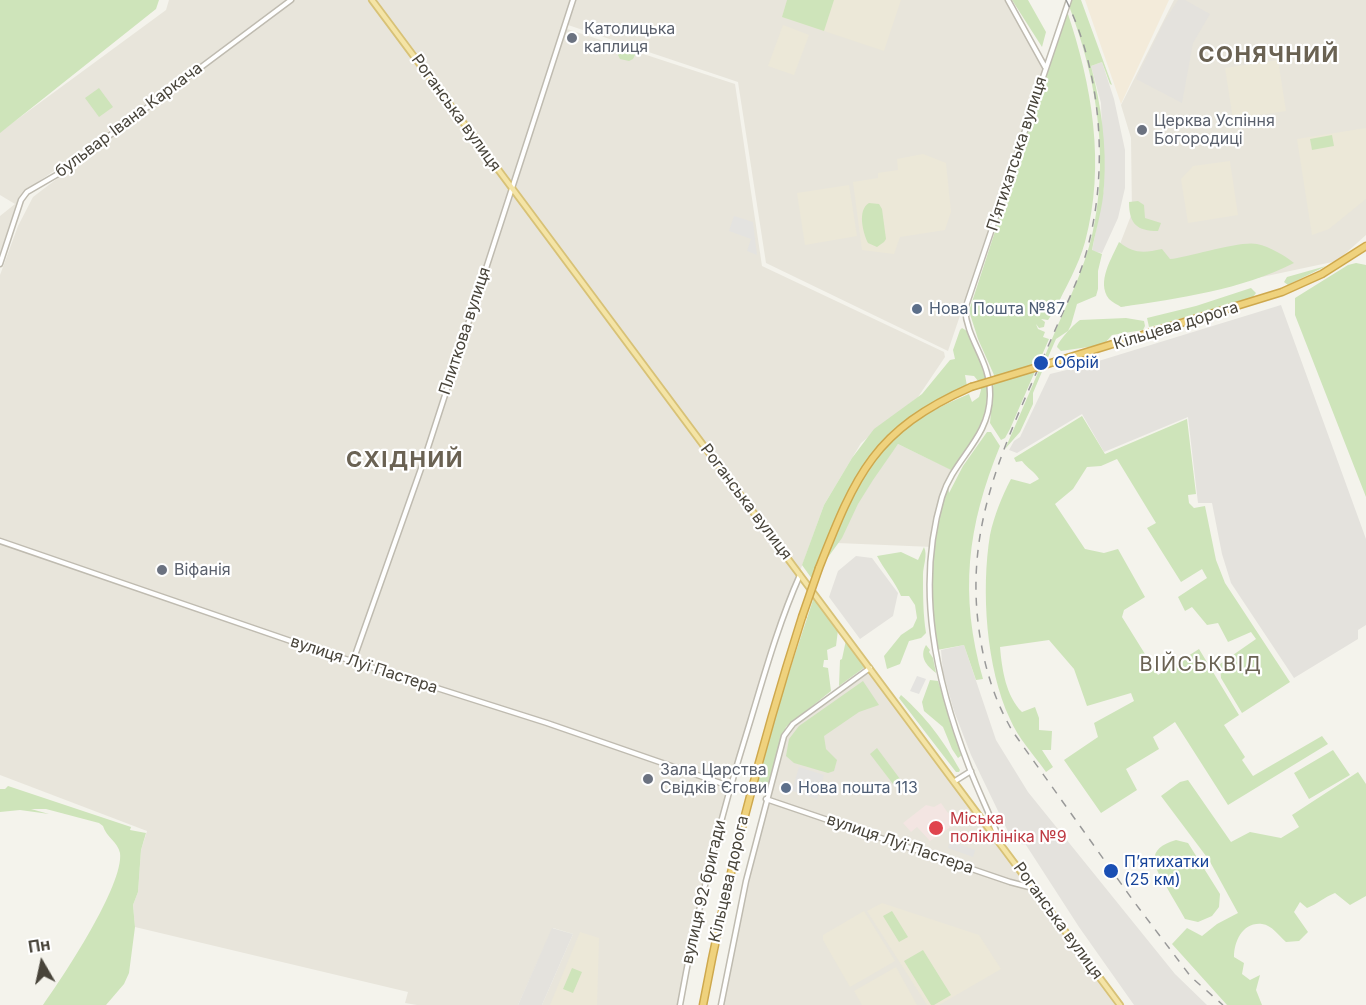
<!DOCTYPE html>
<meta charset="utf-8">
<style>
body{margin:0}
#map{position:relative;width:1366px;height:1005px;overflow:hidden;background:#f4f3ec;font-family:Inter,sans-serif}
canvas{display:block}
.north{position:absolute;left:12px;top:933px;width:60px;height:60px;-webkit-text-stroke:4px #fff;paint-order:stroke;rotate:351deg;font-size:16px;font-weight:700;line-height:24px;text-align:center;color:#48443a}
.north::after{content:'';display:block;margin:auto;width:21px;height:27px;background:#48443a;clip-path:polygon(50% 0,100% 100%,50% 72%,0 100%)}
</style>
<div id="map">
<canvas width="1366" height="1005"></canvas>
<div class="north">Пн</div>
</div>
<script>
const c = document.querySelector('canvas').getContext('2d');
c.lineJoin = 'round';
function fillPath(path, color) { c.fillStyle = color; c.fill(path, 'evenodd'); }
function stroke(path, color, width, dash) { c.strokeStyle = color; c.lineWidth = width; c.lineCap = dash ? 'butt' : 'round'; c.setLineDash(dash || []); c.stroke(path); }
function drawText(font, color, halo, rows, align = 'center') {
  c.font = font + ' Inter,sans-serif'; c.lineWidth = 4.5; c.setLineDash([]); c.textBaseline = 'middle'; c.strokeStyle = halo; c.fillStyle = color; for (const [text, x, y, turn = 0] of rows) {
    c.save(); c.translate(x, y); c.rotate((+turn || 0) * Math.PI / 180); c.textAlign = isNaN(turn) ? turn : align; if (halo) c.strokeText(text, 0, 0); c.fillText(text, 0, 0); c.restore();
  }
}
fillPath(new Path2D(`
 M169 0H286L70 160 23 192 18 199 0 254V216L15 204 0 195V132L166 10Z
 M292 0H570L561 27 735 84 762 266 944 352 945 357 918 397 861 443 824 505 771 651 703 890 680 1005H542L573 934 553 928 518 1005H417L405 1003 408 992 135 927 133 905 138 892 141 850 147 831 0 775V275L18 226 33 197Z
 M576 0H1008L1046 61 948 351 766 263 738 82 568 25Z
 M1174 0H1366V235L1337 261 1121 307 1104 285 1132 213 1131 138 1121 105Z
 M898 444 954 471 942 496 933 547 837 543 861 490Z
 M870 668 1120 1005H723L740 912 766 799 788 728Z`), '#e8e5db');
fillPath(new Path2D(`
 M1085 0H1169L1121 104Z`), '#f3ebda');
fillPath(new Path2D(`
 M1178 0H1185L1210 14 1193 43 1182 103 1136 79 1164 22Z
 M1102 62 1114 99 1125 150V188L1118 218 1102 253 1092 251 1104 188 1101 103 1091 66Z
 M1281 305 1366 539V625L1358 630V639L1294 678 1231 583 1222 554 1212 503H1198L1188 417 1104 452 1082 414 1017 453 1009 450 1014 441 1020 437 1050 374 1079 367Z
 M856 556 872 558 898 593 893 616 860 639 829 597 838 571Z
 M964 645 996 740 1028 792 1175 974 1207 1005H1134L1079 927 1026 845 1013 842 971 755 954 711 943 672 941 650Z
 M552 928 573 934 542 1005H518Z`), '#e4e2dd');
fillPath(new Path2D(`
 M787 0H901L884 51 782 17Z
 M783 25 809 35 794 75 768 66Z
 M1278 60 1286 111 1233 119 1225 68Z
 M1366 128V199L1329 229 1312 235 1297 139Z
 M923 154 946 163 951 212 945 230 900 237 894 254 862 250 853 182 878 178V173L898 170 897 159Z
 M1230 161 1238 215 1188 223 1181 179 1193 166Z
 M849 185 857 236 805 245 797 193Z
 M882 903 979 935 1001 969 939 1005H927L867 911Z
 M864 911 895 961 850 987 823 940V935Z
 M580 932 599 938 597 1005H550Z
 M896 967 917 1005H862L854 991Z`), '#ece8d8');
fillPath(new Path2D(`
 M941 803 948 813 953 809 958 817 955 824 930 841 917 827 911 832 903 823 926 805 934 807Z`), '#f3e5e2');
fillPath(new Path2D(`
 M0 0H159L156 9 0 133Z
 M787 0H834L824 31 782 17Z
 M1012 0H1028L1046 32 1042 47Z
 M1071 0H1081L1112 85 1110 84 1102 62 1091 66C1101 105 1107 145 1104 186 1103 207 1096 229 1092 250L1102 254 1098 271V289L1096 296 1077 304 1071 325 1068 331 1056 339 1049 355 1033 393V404L1020 432 1005 449C1023 408 1040 368 1057 327 1072 293 1089 258 1095 220 1108 148 1095 74 1069 6Z
 M1067 11C1092 85 1106 165 1085 242 1079 265 1065 288 1055 310L1048 320 1041 319 1045 322 1044 327 1039 328 1036 324 1038 329 1045 332 1043 337 1049 339 1010 429 1005 438 1001 440 990 423 994 375 978 339 969 311Z
 M619 48 636 53 633 59 629 61 620 59 618 55Z
 M99 88 113 107 99 117 85 98Z
 M1332 135 1334 146 1312 150 1310 139Z
 M1138 201 1144 205 1145 218 1161 223 1158 231C1137 231 1129 224 1129 202Z
 M869 203 879 204 882 209 886 239 884 242 877 247 868 243C863 233 857 210 869 203Z
 M1119 242C1134 254 1144 253 1162 249L1170 259C1188 257 1242 240 1257 244 1270 247 1284 255 1294 263 1241 290 1180 298 1121 307 1118 305 1112 302 1109 299 1096 282 1112 258 1119 242Z
 M1356 263 1366 265V497L1295 315V298L1348 265Z
 M1326 266 1288 285 1284 282 1287 277Z
 M1251 288 1256 293 1253 297 1170 322 1149 327 1147 318 1196 306Z
 M1126 318 1144 321 1145 326 1143 330 1112 335 1106 342 1095 346 1061 351 1057 347C1059 340 1073 325 1080 320Z
 M962 328 967 331C974 344 983 359 987 373 995 410 973 442 951 470L898 444 873 480 858 504 842 538 826 560C843 513 863 462 904 430 923 414 946 404 969 394L972 402 979 397 981 390 979 382 974 376 965 375 967 386C950 395 931 403 914 414 856 454 837 516 812 579L802 565 824 505 852 458 874 429 922 394 950 360 955 359 953 350 960 330Z
 M1082 416 1105 454 1187 419 1196 494 1188 495 1189 503 1194 508 1205 506 1216 560 1225 583 1290 682 1242 713 1221 678 1220 664 1256 639 1251 632 1228 642 1218 623 1207 625 1192 607 1185 611 1178 597 1207 578 1202 569 1181 582 1147 528 1156 523 1117 459 1101 466 1087 467 1073 489 1055 504 1085 549 1104 553 1118 549 1145 597 1124 610 1122 617 1158 675 1199 649 1239 715 1224 725 1245 757 1242 760 1253 776 1322 736 1328 744 1228 805 1175 722 1153 737 1159 749 1126 769 1137 790 1101 813 1064 760 1098 737 1094 723 1134 701 1131 693 1087 706 1074 669 1049 640 1000 647C1002 670 1006 696 1022 712L1035 707 1039 718V730L1052 731 1051 750H1042L1053 767 1046 772C1034 755 1018 738 1010 719 986 668 981 590 990 535 994 516 1002 496 1011 479L1030 484 1039 479C1035 472 1027 468 1022 461L1016 462 1014 458Z
 M987 432H991L1000 446C967 527 959 594 983 679L976 680 964 645 937 650C931 596 927 536 948 484L949 493 963 466Z
 M924 547C928 555 923 566 923 575 923 594 923 614 926 633L921 638 909 641 900 664 887 669 884 656 901 635 913 627 917 618 915 605 909 596H901C895 581 884 570 877 556L901 552 918 560Z
 M814 597 838 630 836 646 827 650 828 660H824L823 667 828 668 831 691 786 727 766 793 755 791 780 700Z
 M846 640 865 667 839 686 840 660 842 659Z
 M926 645 930 650 929 652 933 658 936 673C926 665 919 657 926 645Z
 M930 680 938 681 962 755 958 758 952 749 943 727 924 711 922 702Z
 M863 681 879 705 859 712 824 736 826 749 837 760 834 771 828 773 794 763 786 756 789 739 799 726Z
 M901 695C927 718 943 740 960 770L959 772H956L899 698Z
 M877 748 900 779 893 784 870 754Z
 M1333 750 1350 775 1309 799 1294 773Z
 M1358 772 1366 784V896L1350 905 1335 893C1324 897 1318 904 1307 908L1300 902 1294 912 1308 932 1299 941 1286 942C1279 936 1272 925 1262 924 1243 922 1234 941 1234 957L1244 963 1242 974 1250 980 1260 975 1256 990 1262 1005H1227L1172 944 1187 928 1202 936 1217 924 1238 913 1209 860 1161 796 1180 782 1188 780 1231 842 1250 832 1281 838 1299 827 1292 815Z
 M8 786 131 827 130 830 146 833 141 850 138 892 133 905 135 927 129 973 124 984 106 1005H43C63 977 124 885 120 853 118 842 106 837 103 826L99 823 46 809H31L49 814 20 810 0 812V789H5Z
 M1176 840 1188 843 1220 894 1219 907 1212 916 1198 922 1185 919C1179 908 1172 897 1166 886 1153 865 1145 849 1176 840Z
 M892 911 908 937 899 942 883 916Z
 M923 950 951 995 934 1005H931L904 961Z
 M572 968 582 972 573 993 563 989Z`), '#cee4ba');
fillPath(new Path2D(`
 M734 216 753 222 757 255 747 251 751 239 729 231Z
 M917 676 926 679 919 694 910 691Z
 M799 767 824 775 817 799 792 791Z
 M950 841 975 850 973 857 948 848Z`), '#e4e3e0');
const minor = new Path2D(`
 M1008 0 1045 67
 M0 264 21 200 27 192 58 174 291 0
 M0 541 314 649 547 723 729 786
 M353 661 423 463 573 0
 M955 781 971 771
 M766 799 1010 882 1033 888
 M1001 843C991 817 979 793 969 767 936 681 915 588 942 497 954 458 989 439 990 396 991 361 967 341 965 309L1069 0
 M680 1005C697 909 721 815 750 722 765 672 779 622 800 575
 M721 1005 746 881 784 736 793 724 870 668`);
const major = new Path2D(`
 M372 0 1120 1005`);
const highway = new Path2D(`
 M1064 359 1282 292 1322 274 1366 246
 M819 568C856 474 874 430 971 387
 M703 1005C728 871 761 746 802 617`);
stroke(minor, '#bfbbb0', 7);
stroke(major, '#d8c277', 8);
stroke(highway, '#cea84d', 9);
stroke(minor, '#fff', 4);
stroke(major, '#f4e4a6', 4.5);
stroke(highway, '#efd27d', 6);
stroke(new Path2D(`
 M1066 0C1103 75 1109 177 1085 257 1078 281 1066 305 1056 328 1013 429 963 515 979 630 984 666 994 700 1013 732L1132 899 1191 977 1223 1005`), '#999', 1.5, [8, 8]);
const highwayBridge = new Path2D(`
 M971 387 1064 359
 M802 617 819 568`);
stroke(highwayBridge, '#cea84d', 9, []);
stroke(highwayBridge, '#efd27d', 6);
for (const [x, y, r, color] of [
 [572,38,6,"#6b7280"],
 [1142,130,6,"#6b7280"],
 [917,309,6,"#5c6f8a"],
 [1041,363,8,"#1a4fb4"],
 [162,570,6,"#6b7280"],
 [648,779,6,"#6b7280"],
 [786,788,6,"#5c6f8a"],
 [936,828,8,"#e0444e"],
 [1111,871,8,"#1a4fb4"]
]) { const dot = new Path2D(); dot.arc(x, y, r, 0, 2 * Math.PI); c.fillStyle = color; c.fill(dot); stroke(dot, '#fff', 2); }
drawText('16px', '#5b616d', '#fff', [
 ["Католицька",584,29],
 ["каплиця",584,47],
 ["Церква Успіння",1154,121],
 ["Богородиці",1154,139],
 ["Віфанія",174,570],
 ["Зала Царства",660,770],
 ["Свідків Єгови",660,788]
], 'left');
drawText('16px', '#48443a', '#fff', [
 ["Роганська вулиця",456,113,54],
 ["бульвар Івана Каркача",129,120,-37],
 ["П’ятихатська вулиця",1017,154,-72],
 ["Кільцева дорога",1176,326,-17],
 ["Плиткова вулиця",465,331,-72],
 ["Роганська вулиця",746,502,53],
 ["вулиця Луї Пастера",364,665,18],
 ["вулиця Луї Пастера",900,844,19],
 ["Кільцева дорога",729,879,-77],
 ["вулиця 92 бригади",704,892,-77],
 ["Роганська вулиця",1058,921,54]
]);
drawText('16px', '#4e5e75', '#fff', [
 ["Нова Пошта №87",929,309],
 ["Нова пошта 113",798,788]
], 'left');
drawText('16px', '#164399', '#fff', [
 ["Обрій",1054,363],
 ["Пʼятихатки",1124,862],
 ["(25 км)",1124,880]
], 'left');
drawText('16px', '#be3a42', '#fff', [
 ["Міська",950,819],
 ["поліклініка №9",950,837]
], 'left');
c.letterSpacing = '1.5px';
drawText('20px', '#6a6253', '#fff', [
 ["ВІЙСЬКВІД",1201,665]
]);
c.letterSpacing = '0px';
c.letterSpacing = '1.5px';
drawText('bold 22px', '#6a6253', '#fff', [
 ["СОНЯЧНИЙ",1269,55],
 ["СХІДНИЙ",405,460]
]);
c.letterSpacing = '0px';
</script>
